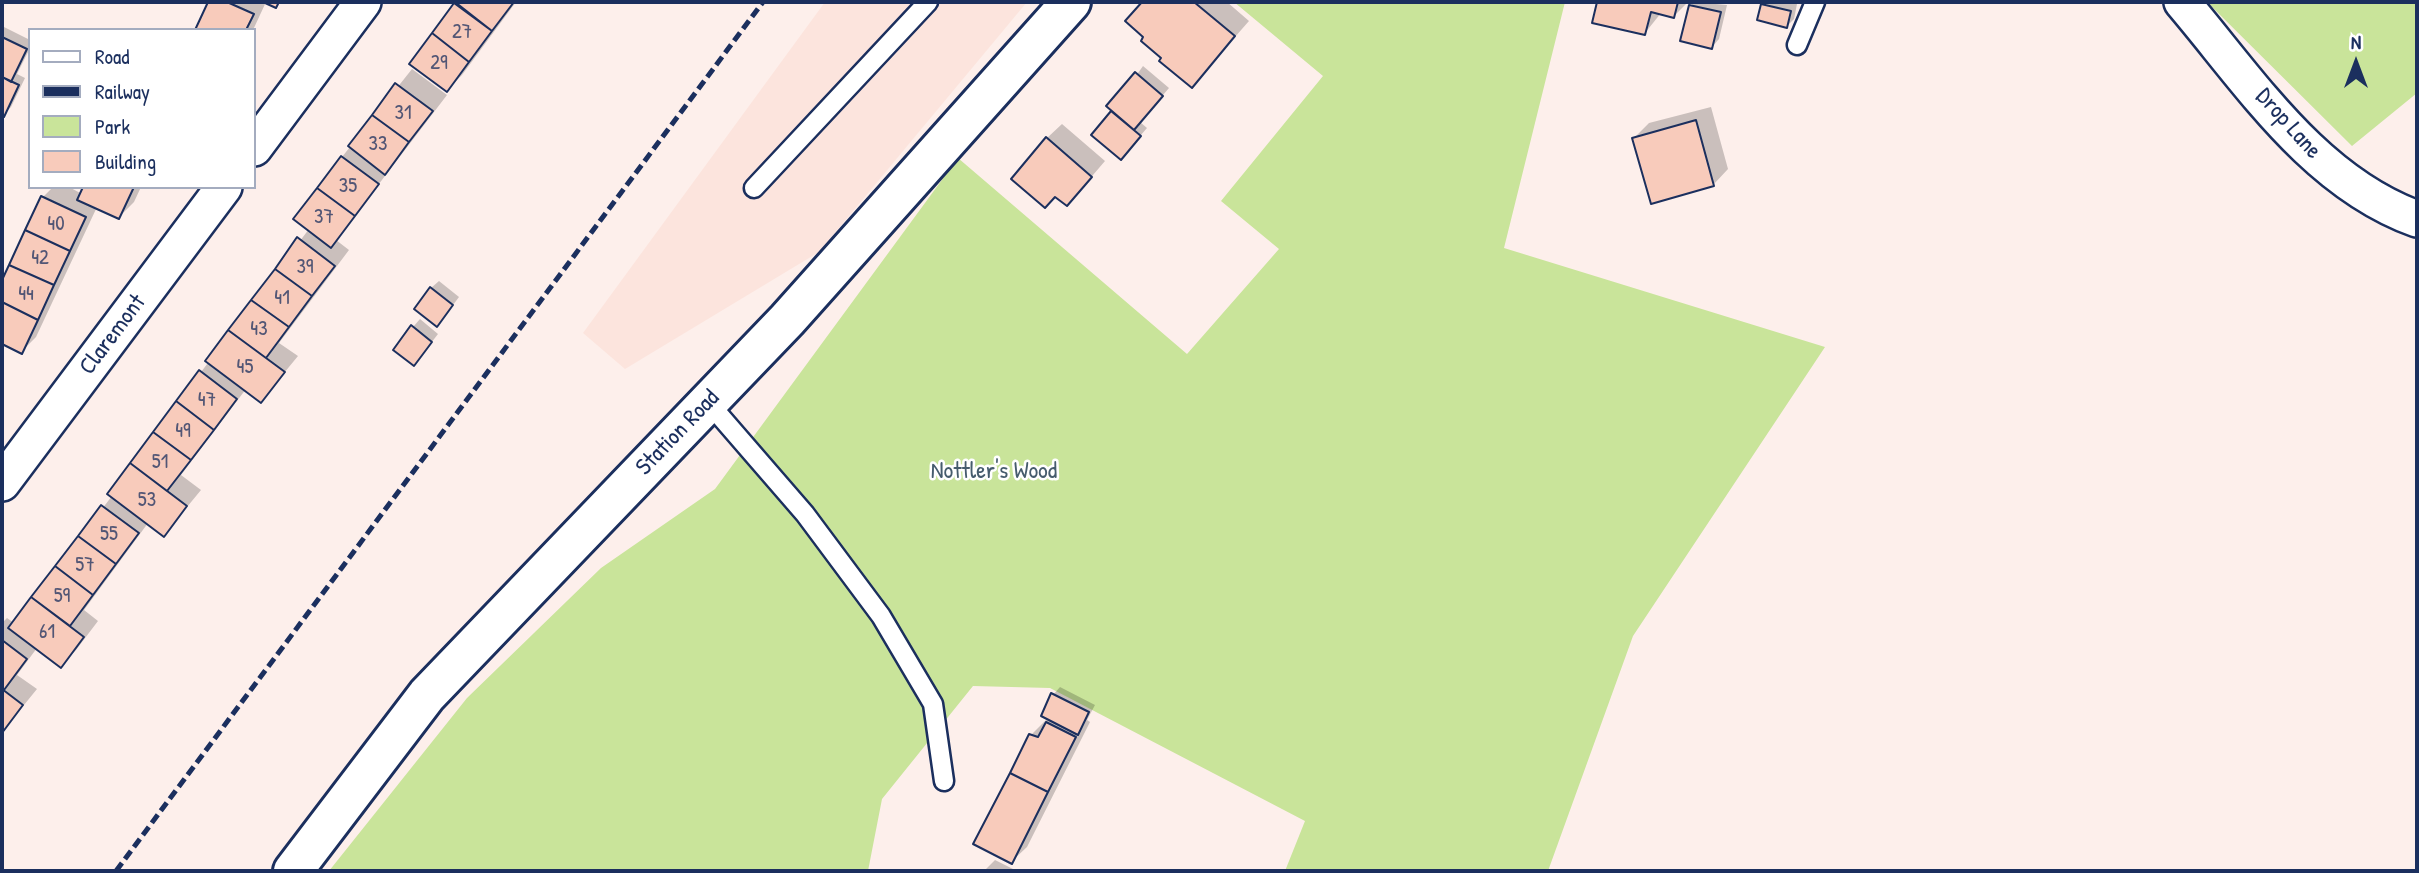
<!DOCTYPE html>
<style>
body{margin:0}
#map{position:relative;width:2419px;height:873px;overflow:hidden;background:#fdefeb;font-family:"Patrick Hand",sans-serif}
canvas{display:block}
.frame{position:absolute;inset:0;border:4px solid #1b2f5e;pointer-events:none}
.legend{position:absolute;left:28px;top:28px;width:228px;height:161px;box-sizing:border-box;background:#fff;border:2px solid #a4acbf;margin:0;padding:9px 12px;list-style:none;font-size:21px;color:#1b2f5e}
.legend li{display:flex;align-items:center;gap:14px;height:35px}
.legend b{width:35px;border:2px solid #a4acbf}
.north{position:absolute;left:2321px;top:28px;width:70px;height:70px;-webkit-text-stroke:5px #fff;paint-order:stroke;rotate:0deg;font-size:19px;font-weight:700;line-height:28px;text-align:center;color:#1b2f5e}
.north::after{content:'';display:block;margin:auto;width:24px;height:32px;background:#1b2f5e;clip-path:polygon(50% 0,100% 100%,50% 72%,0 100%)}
</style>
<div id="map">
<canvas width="2419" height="873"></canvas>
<div class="frame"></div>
<ul class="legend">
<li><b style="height:9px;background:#fff"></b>Road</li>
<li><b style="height:9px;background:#1b2f5e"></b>Railway</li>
<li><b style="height:19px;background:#c9e49a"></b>Park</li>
<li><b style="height:19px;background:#f8cbbb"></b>Building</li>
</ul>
<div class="north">N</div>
</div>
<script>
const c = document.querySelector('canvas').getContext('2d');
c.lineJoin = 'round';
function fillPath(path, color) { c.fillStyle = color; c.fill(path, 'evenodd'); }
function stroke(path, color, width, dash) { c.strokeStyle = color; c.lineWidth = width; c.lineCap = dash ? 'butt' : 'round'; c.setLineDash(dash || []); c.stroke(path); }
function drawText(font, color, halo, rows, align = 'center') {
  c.font = font + ' "Patrick Hand",sans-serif'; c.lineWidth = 5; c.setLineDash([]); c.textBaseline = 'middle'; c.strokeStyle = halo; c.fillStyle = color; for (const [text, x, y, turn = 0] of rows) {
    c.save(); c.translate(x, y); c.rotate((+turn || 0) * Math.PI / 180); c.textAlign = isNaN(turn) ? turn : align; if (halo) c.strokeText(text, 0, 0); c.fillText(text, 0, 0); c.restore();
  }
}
fillPath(new Path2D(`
 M825 2H1027L819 252 625 369 583 333Z`), '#fce4dd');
fillPath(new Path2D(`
 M1234 2H1565L1504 248 1825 347 1633 636 1548 871H1285L1305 821 1050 688 973 686 882 799 868 871H329L467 698 601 568 715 489 958 158 1187 354 1279 249 1221 201 1323 76Z
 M2207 2H2417V93L2352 146Z`), '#c9e49a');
fillPath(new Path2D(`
 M209 2H266L253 30H196Z
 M457 2H516L462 75 447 90 411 63Z
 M1144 2H1227L1249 21 1192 86 1128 21Z
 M1599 2H1688L1674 16 1661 13 1645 33 1594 21Z
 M1694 2 1727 5 1719 39 1712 47 1691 6Z
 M1766 2 1797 4 1794 19 1787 26 1763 5Z
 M2 26 30 40V48L17 74 25 78 11 107 4 114Z
 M1143 66 1169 88 1140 122 1147 128 1128 150 1094 135Z
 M412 69 447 95 336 240 349 250 279 343 298 356 261 401 246 389 181 475 201 490 164 535 148 523 84 610 98 621 76 650 61 665 37 648 17 675 37 689 2 732V623L7 618 14 623 112 496 109 494 309 229 342 157Z
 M1711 107 1728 169 1714 184 1652 202 1634 138 1649 123Z
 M1062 124 1105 161 1081 189 1047 138Z
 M53 187H69L82 194 85 187H141L134 202 119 217 97 207 36 337 21 352 2 342V284L43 197Z
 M439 281 459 297 444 317 431 288Z
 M420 319 438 334 421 356 413 327Z
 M1060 687 1095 705 1087 720 1090 722 1027 847 1012 861 1031 735 1048 718 1053 695Z
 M995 860 1017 871H984Z`), '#0003');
const building = new Path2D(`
 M208 2H227L254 14 246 30H195Z
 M263 2H279L276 8Z
 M455 2H514L492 31Z
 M1142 2H1194L1235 36 1192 88 1159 61 1161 58 1141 41 1143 37 1125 21Z
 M1597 2H1678L1674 18 1651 12 1645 35 1592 23Z
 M454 3 492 31 469 62 432 33Z
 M1761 4 1791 11 1787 28 1757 20Z
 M1689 5 1721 12 1712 49 1680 41Z
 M432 33 469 62 447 92 409 64Z
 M2 37 27 49 11 82 2 77Z
 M1135 72 1163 96 1134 130 1106 106Z
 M2 77 19 85 4 117 2 115Z
 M395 83 433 111 409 142 372 115Z
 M1111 111 1141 136 1121 160 1091 135Z
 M372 115 409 142 385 175 348 146Z
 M1696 120 1714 186 1651 204 1632 138Z
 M1046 137 1092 177 1067 206 1055 197 1045 208 1011 179Z
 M341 156 379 184 355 216 317 188Z
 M83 187H134L119 219 77 200Z
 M317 188 355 216 331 248 293 219Z
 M41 196 86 217 70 251 25 230Z
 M25 230 70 251 54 285 9 265Z
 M297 237 335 266 312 296 275 269Z
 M9 265 54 285 38 320 2 302V280Z
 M275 269 312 296 289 327 251 300Z
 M430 287 453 305 437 327 414 309Z
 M251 300 289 327 266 358 228 330Z
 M2 302 38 320 22 354 2 344Z
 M411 325 432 342 414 366 393 350Z
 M228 330 285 372 261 403 205 361Z
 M199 370 237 399 214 430 176 401Z
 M176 401 214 430 191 460 153 432Z
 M153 432 191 460 167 491 130 463Z
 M130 463 187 506 164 537 107 494Z
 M101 505 139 533 116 564 78 536Z
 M78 536 116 564 93 595 55 566Z
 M55 566 93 595 70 626 31 597Z
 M31 597 84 637 61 668 8 628Z
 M2 640 27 659 4 690 2 689Z
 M2 689 23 705 2 733Z
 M1051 693 1089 712 1078 735 1041 716Z
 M1046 722 1076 737 1048 792 1010 773 1029 734 1038 737Z
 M1010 773 1048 792 1012 864 973 844Z`);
fillPath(building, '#f8cbbb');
stroke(building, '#1b2f5e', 2);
const service = new Path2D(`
 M1797 45 1815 2
 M754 188 928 2
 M708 402 805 514 881 616 933 704 944 781`);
const minor = new Path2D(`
 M2182 2C2250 82 2314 182 2417 219
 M254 148 363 2
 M2 483 224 187`);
const tertiary = new Path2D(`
 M293 871 427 695 787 320 1071 2`);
stroke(service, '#1b2f5e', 23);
stroke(minor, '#1b2f5e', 40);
stroke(tertiary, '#1b2f5e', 44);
stroke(service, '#fff', 18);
stroke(minor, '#fff', 35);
stroke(tertiary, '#fff', 38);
stroke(new Path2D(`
 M116 871 763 2`), '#1b2f5e', 5, [10, 5]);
drawText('21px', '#525675', null, [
 ["27",462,32],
 ["29",439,63],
 ["31",403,113],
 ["33",378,144],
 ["35",348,186],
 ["37",324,217],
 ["40",56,224],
 ["42",40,258],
 ["39",305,267],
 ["44",26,294],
 ["41",282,298],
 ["43",259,329],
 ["45",245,367],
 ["47",207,400],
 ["49",183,431],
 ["51",160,462],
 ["53",147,500],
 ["55",109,534],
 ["57",85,565],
 ["59",62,596],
 ["61",47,632]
]);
drawText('24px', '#1b2f5e', '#fff', [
 ["Drop Lane",2288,124,48],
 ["Claremont",113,335,-53],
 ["Station Road",678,433,-46]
]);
drawText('24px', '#465c6d', '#fff', [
 ["Nottler's Wood",994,472]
]);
</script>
